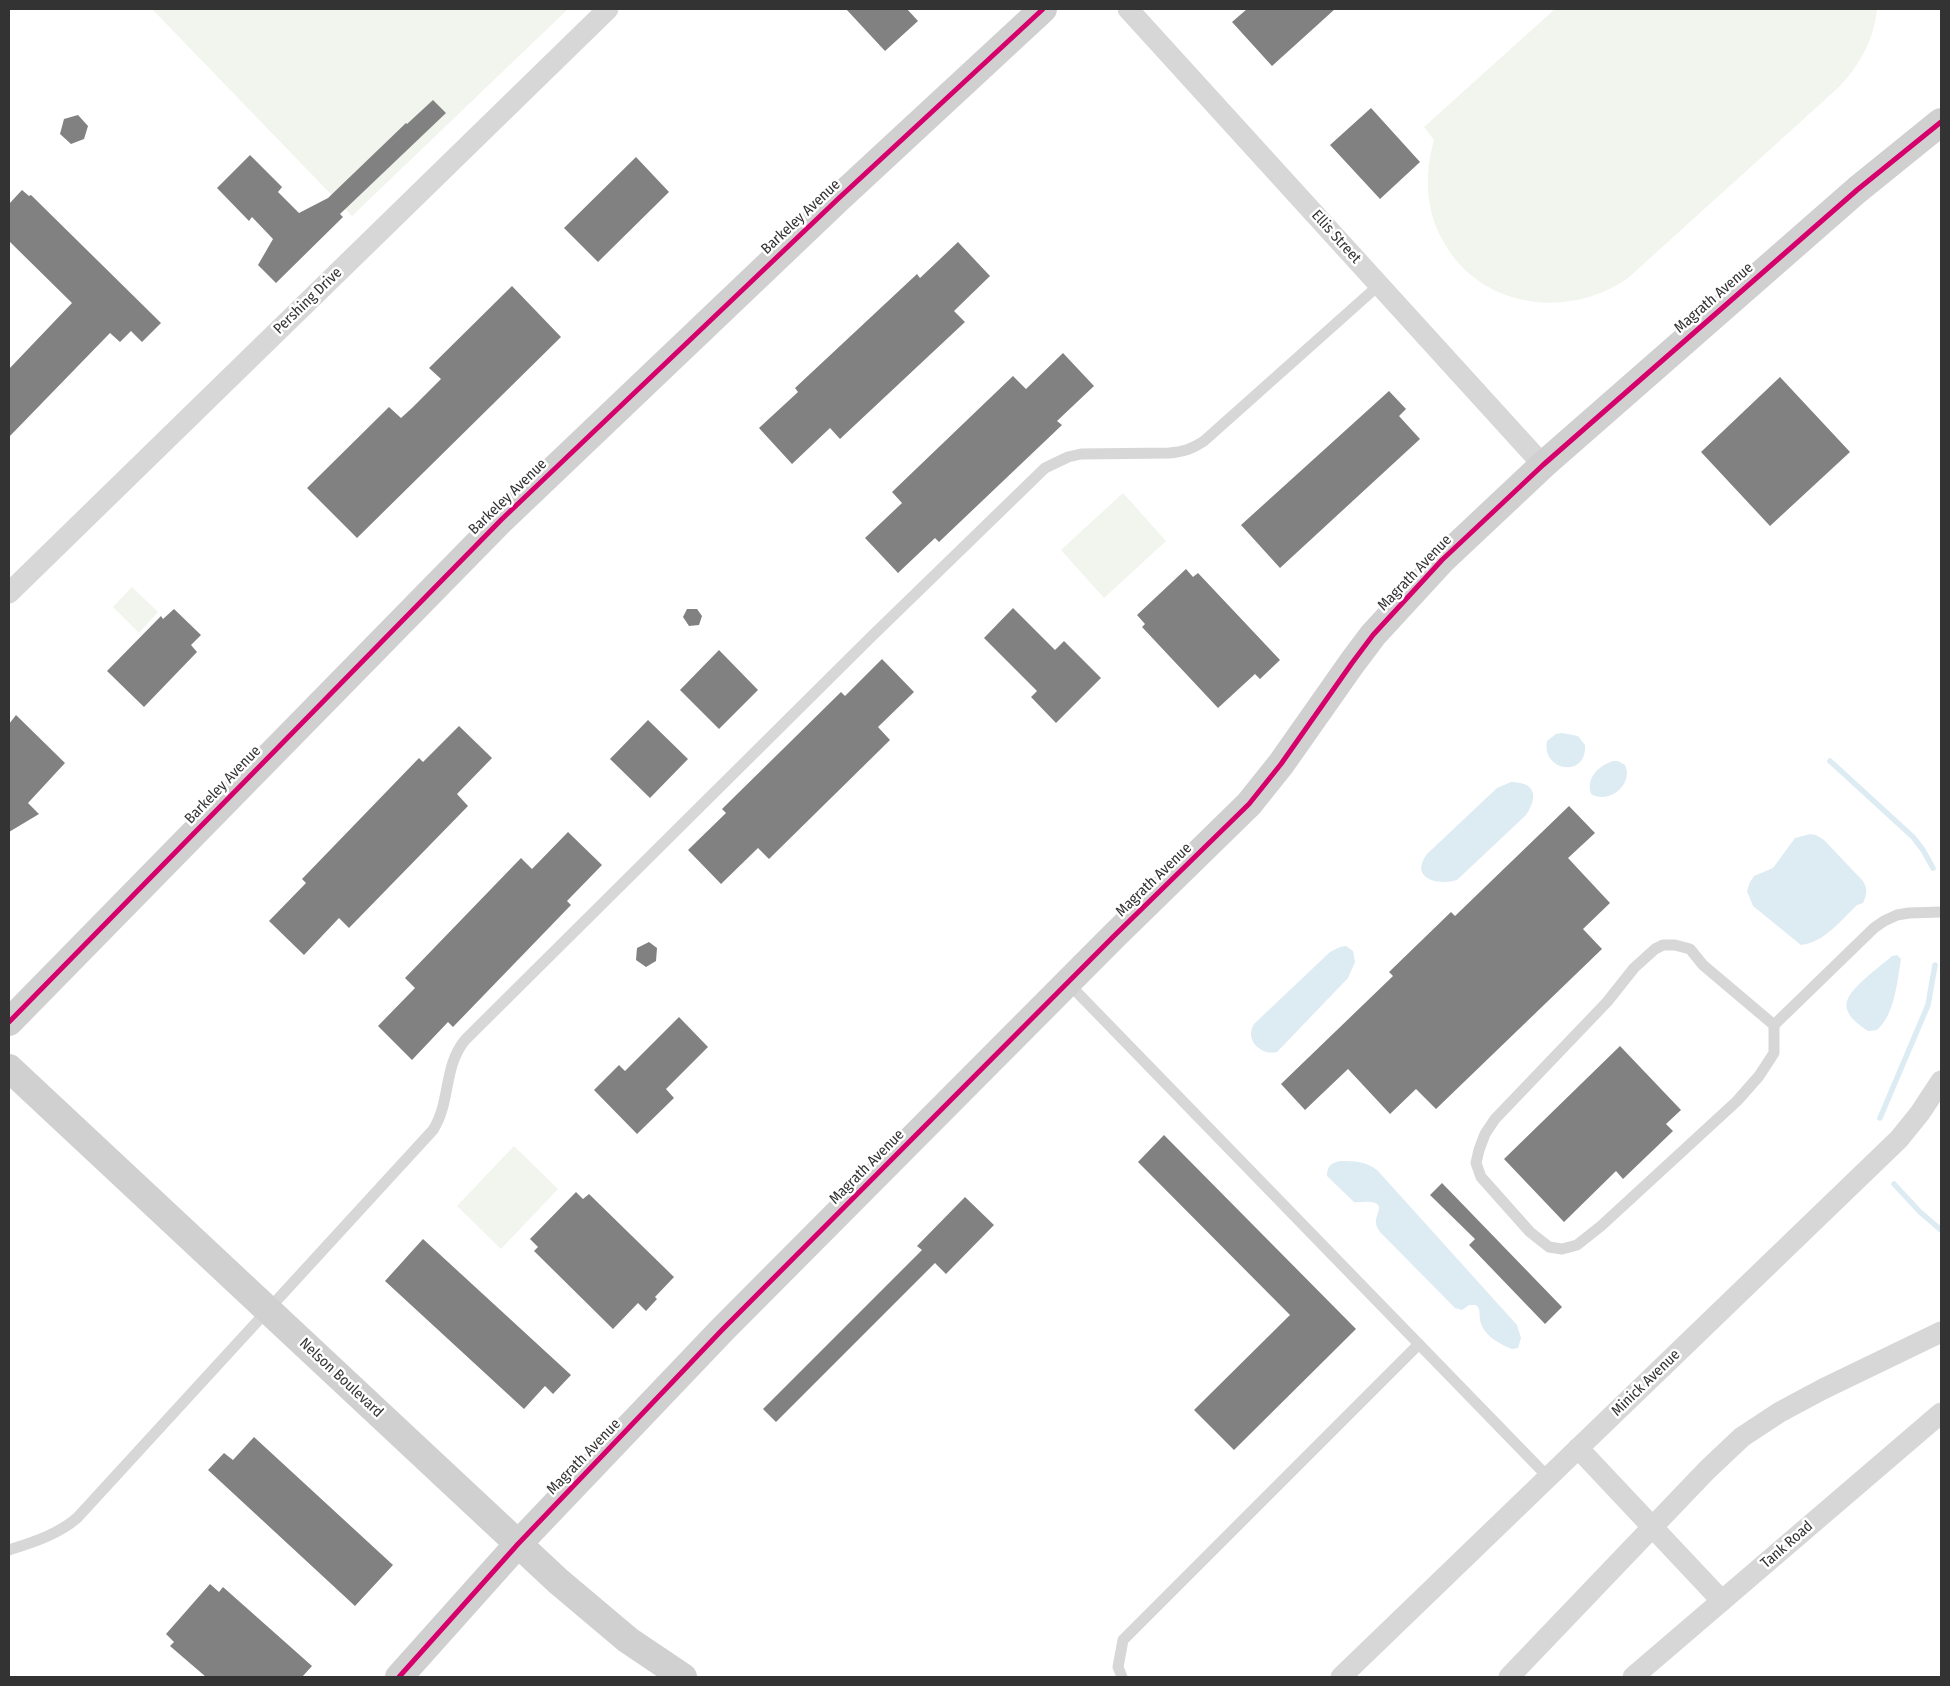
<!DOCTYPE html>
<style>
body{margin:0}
#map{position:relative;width:1950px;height:1686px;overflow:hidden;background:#fff;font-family:"Fira Sans Condensed",sans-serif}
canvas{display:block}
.frame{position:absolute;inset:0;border:10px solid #333;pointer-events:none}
</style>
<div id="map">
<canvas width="1950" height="1686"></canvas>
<div class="frame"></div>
</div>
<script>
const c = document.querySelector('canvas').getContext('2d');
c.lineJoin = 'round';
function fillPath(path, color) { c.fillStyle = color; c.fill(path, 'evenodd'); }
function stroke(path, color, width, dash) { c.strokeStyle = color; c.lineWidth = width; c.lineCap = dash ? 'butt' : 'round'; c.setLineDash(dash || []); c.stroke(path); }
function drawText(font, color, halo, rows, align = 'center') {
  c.font = font + ' "Fira Sans Condensed",sans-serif'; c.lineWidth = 5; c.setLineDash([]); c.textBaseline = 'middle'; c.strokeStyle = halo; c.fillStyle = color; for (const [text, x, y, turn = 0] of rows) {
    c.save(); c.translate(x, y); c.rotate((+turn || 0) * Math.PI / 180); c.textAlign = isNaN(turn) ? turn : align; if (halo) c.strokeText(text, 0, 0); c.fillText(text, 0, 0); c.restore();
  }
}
fillPath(new Path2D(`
 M152 9H568L352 216Z
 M1555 9H1877C1874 39 1860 65 1839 87L1628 278C1567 321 1476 308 1441 237 1425 207 1425 172 1434 140L1424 127Z
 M1123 493 1166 541 1104 598 1061 550Z
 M132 587 158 612 139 633 113 607Z
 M514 1146 558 1189 501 1249 457 1206Z`), '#f1f5ed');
fillPath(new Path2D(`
 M1562 733 1578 736 1585 745C1587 779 1541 771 1547 741L1556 734Z
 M1613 761H1618L1625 765C1634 784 1609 805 1591 794 1586 778 1598 766 1613 761Z
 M1511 782C1535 782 1539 796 1526 815L1457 880C1437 886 1409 878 1427 854L1497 788Z
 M1810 834 1816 835 1824 840 1862 880C1868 887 1867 895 1863 903L1857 905C1841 920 1825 942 1801 945L1753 906 1747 891 1750 882 1754 876 1773 868 1795 838Z
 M1346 946 1353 951 1355 962 1348 978 1277 1052C1261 1056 1244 1040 1254 1024L1330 952 1340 947Z
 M1897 955 1901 959C1897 982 1895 1014 1877 1030L1868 1031C1859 1025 1843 1014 1847 1001 1852 986 1880 967 1892 956Z
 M1340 1161C1354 1161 1367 1161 1378 1171L1517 1325 1521 1338 1518 1348 1512 1349C1499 1344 1483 1335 1480 1320 1479 1313 1481 1310 1476 1305H1469L1462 1310 1455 1308 1380 1232C1378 1229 1375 1224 1376 1220 1377 1213 1385 1203 1370 1202 1365 1201 1359 1203 1354 1202L1327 1176C1327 1166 1331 1163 1340 1161Z`), '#ddebf3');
stroke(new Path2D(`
 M1830 761 1913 837 1923 850 1933 868
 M1880 1118 1928 1005 1935 965
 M1894 1184 1920 1212 1941 1230`), '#ddebf3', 5.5);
fillPath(new Path2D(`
 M846 9H907L918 21 885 51Z
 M1247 9H1335L1272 66 1232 22Z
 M433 100 446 113 340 214 343 217 276 283 258 265 273 239 252 217 249 221 217 188 250 155 282 187 278 192 299 213 328 198 406 123 407 124Z
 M1371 108 1420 162 1380 199 1330 145Z
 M78 115 88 126 84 139 71 144 60 134 64 119Z
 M636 157 669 192 598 262 564 228Z
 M22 190 29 196 31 195 161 323 142 342 131 331 120 342 110 333 9 437V369L72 303 9 241V204Z
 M958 242 990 276 954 311 965 322 840 439 830 428 792 464 759 428 798 392 795 388 917 274 920 278Z
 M512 286 561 337 357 538 307 488 389 407 401 418 412 408 441 379 429 368Z
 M1063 353 1094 386 1057 421 1062 425 939 542 935 538 898 573 865 538 902 503 892 492 1013 376 1026 389Z
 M1780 377 1850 452 1770 526 1701 452Z
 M1389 391 1406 409 1399 416 1420 439 1280 568 1241 525Z
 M1186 569 1193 577 1198 573 1280 660 1260 679 1255 674 1218 708 1142 627 1145 624 1137 615Z
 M1013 608 1055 650 1064 641 1101 678 1056 723 1031 697 1037 691 984 638Z
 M174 609 201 635 191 645 197 652 144 707 107 671 161 616 163 619Z
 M687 609H697L702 616 699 625 689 626 683 617Z
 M719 650 758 690 719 729 680 690Z
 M882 659 914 692 878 727 890 740 769 859 758 848 721 884 688 850 726 813 722 809 841 692 845 696Z
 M16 715 65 763 28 803 39 814 9 832V724Z
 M648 720 688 759 650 798 610 759Z
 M459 726 492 758 457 794 468 806 349 928 339 918 304 955 269 921 306 883 302 879 419 758 423 762Z
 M1569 806 1595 833 1568 858 1610 903 1583 929 1602 949 1436 1109 1416 1089 1390 1114 1348 1069 1305 1110 1281 1084 1393 976 1389 972 1451 912 1455 916Z
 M568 832 602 865 567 901 571 905 453 1027 448 1022 412 1060 378 1026 415 988 405 978 521 858 532 869Z
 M649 942 657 948 656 961 646 967 636 960 637 948Z
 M679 1017 708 1047 666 1089 674 1098 637 1134 594 1090 619 1065 625 1071Z
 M1620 1046 1681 1110 1666 1124 1673 1131 1623 1179 1616 1171 1564 1222 1504 1159Z
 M1164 1135 1356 1329 1234 1450 1194 1410 1290 1315 1138 1162Z
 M1442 1183 1562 1307 1545 1324 1469 1245 1475 1239 1430 1195Z
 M576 1192 583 1199 589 1194 674 1277 655 1297 657 1299 646 1311 638 1303 613 1329 534 1251 538 1247 530 1239Z
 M965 1197 994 1225 946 1274 935 1263 776 1422 763 1409 922 1250 917 1246Z
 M423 1239 571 1375 553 1394 545 1386 524 1409 385 1281Z
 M254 1437 393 1565 355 1606 208 1470 224 1453 233 1460Z
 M210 1584 219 1592 223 1587 312 1666 302 1677H206L170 1646 174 1642 166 1634Z`), '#818181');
stroke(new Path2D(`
 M1068 983 1548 1477
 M1774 1025 1703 965 1690 949 1675 945H1663L1655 949 1634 968 1607 1002 1495 1119 1485 1134 1479 1150 1476 1163 1481 1177 1530 1232 1549 1247 1562 1249 1577 1245 1601 1226 1737 1101 1759 1076 1774 1053V1025L1874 928 1884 921 1897 915 1909 913 1941 912
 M9 1550C33 1542 57 1535 77 1518L433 1130C451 1102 443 1067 465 1040L871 637 1045 468 1068 457 1081 454 1169 453C1183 452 1192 449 1204 441L1379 285
 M1122 1677 1118 1667 1123 1640 1419 1344`), '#d7d7d7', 11);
stroke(new Path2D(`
 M1128 9 1543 465
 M9 593 608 9
 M1578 1448 1722 1601
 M1341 1677 1899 1139 1920 1113 1941 1081
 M1509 1677 1707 1470 1742 1437 1780 1412 1823 1389 1941 1332
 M1633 1677 1941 1413`), '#d7d7d7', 21);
stroke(new Path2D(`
 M9 1022 502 519 839 198 1043 9
 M9 1068 558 1581 628 1640 683 1677
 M399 1677 518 1544 722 1330 1114 936 1249 804 1281 764 1352 663 1373 635 1442 560 1543 465 1857 190 1941 122`), '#d0d0d0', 28);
stroke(new Path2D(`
 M9 1022 502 519 839 198 1043 9
 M399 1677 518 1544 722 1330 1114 936 1249 804 1281 764 1352 663 1373 635 1442 560 1543 465 1857 190 1941 122`), '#d6006c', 5);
drawText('15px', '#333', '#fff', [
 ["Barkeley Avenue",801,217,-43],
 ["Ellis Street",1336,237,48],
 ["Magrath Avenue",1714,298,-41],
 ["Pershing Drive",308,301,-44],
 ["Barkeley Avenue",508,497,-44],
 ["Magrath Avenue",1415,573,-46],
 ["Barkeley Avenue",223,785,-46],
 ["Magrath Avenue",1154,880,-44],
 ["Magrath Avenue",867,1167,-45],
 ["Nelson Boulevard",341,1378,43],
 ["Minick Avenue",1646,1383,-44],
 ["Magrath Avenue",584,1457,-46],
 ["Tank Road",1787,1545,-41]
]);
</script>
